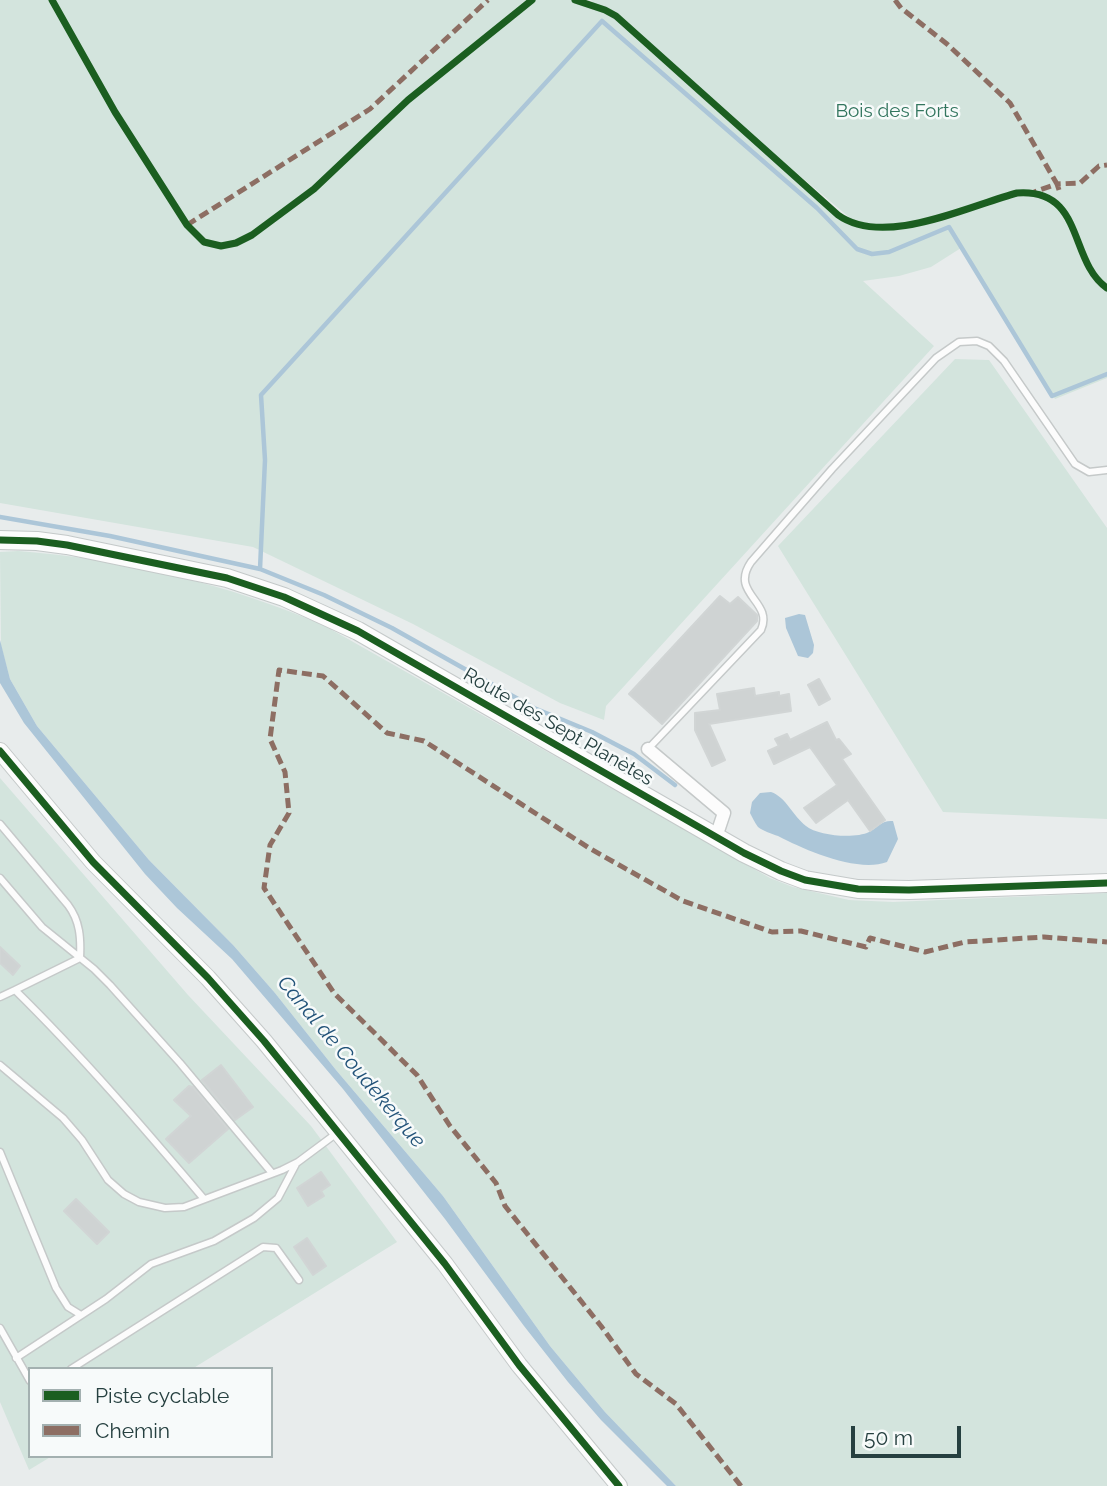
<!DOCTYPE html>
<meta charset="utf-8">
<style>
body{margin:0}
#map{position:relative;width:1107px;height:1486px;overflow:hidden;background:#e8ecec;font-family:Raleway,sans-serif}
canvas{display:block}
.legend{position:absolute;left:28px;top:1367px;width:245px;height:91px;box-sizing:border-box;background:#f7fafa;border:2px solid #a3b0b0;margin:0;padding:9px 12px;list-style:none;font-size:21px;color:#264040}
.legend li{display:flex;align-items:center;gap:14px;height:35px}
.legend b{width:35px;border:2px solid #a3b0b0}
.scale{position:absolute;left:851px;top:1426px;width:110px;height:32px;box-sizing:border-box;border:4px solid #264040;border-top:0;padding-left:9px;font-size:21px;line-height:24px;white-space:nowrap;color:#264040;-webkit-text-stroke:5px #f7fafa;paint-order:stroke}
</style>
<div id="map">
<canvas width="1107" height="1486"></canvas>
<ul class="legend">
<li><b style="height:9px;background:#1b5e20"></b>Piste cyclable</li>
<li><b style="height:9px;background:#8d6e63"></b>Chemin</li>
</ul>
<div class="scale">50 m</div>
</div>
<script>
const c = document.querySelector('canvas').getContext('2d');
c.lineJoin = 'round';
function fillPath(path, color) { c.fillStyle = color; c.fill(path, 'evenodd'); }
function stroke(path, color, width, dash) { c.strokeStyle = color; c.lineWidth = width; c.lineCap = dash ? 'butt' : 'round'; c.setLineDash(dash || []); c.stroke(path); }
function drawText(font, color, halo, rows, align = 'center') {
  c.font = font + ' Raleway,sans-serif'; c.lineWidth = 5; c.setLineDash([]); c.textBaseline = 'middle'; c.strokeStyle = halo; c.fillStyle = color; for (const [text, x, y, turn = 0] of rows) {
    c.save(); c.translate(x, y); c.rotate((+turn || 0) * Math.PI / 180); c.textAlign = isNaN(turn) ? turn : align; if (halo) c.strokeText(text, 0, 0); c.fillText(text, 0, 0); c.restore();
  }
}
fillPath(new Path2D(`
 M0 0H526L487 36 532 0H575L597 7 591 0H1107V378L1055 399 961 248 931 267 899 276 863 281 934 346 606 706 604 720 560 703 413 624 253 547 0 503ZM731 118 862 228V229L838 215Z
 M955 359 989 360 1107 528V819L943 812 778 546Z
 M18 551C123 559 229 584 325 626L770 878 793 887 849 900 893 902 1107 893V1486H676L605 1412 550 1346 443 1196 336 1070 275 993 234 946 149 860 37 726 10 679 1 646 0 552Z
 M0 778 188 995 311 1126 397 1242 192 1369H30V1456H52L29 1470 0 1402Z`), '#d3e4dd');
fillPath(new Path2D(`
 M799 614 805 615 814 645 813 653 808 658 798 656 786 628 785 618Z
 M0 640 10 679 37 726 149 860 234 946 275 993 336 1070 443 1196 550 1346 605 1412 676 1486H667L601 1420 568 1382 524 1326 445 1219 343 1089 232 959 177 908 145 874 24 723 0 683Z
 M771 792C786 797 793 816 806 826 818 836 855 839 869 832 878 827 882 820 893 821L898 839 887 862C857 873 805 850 778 836 772 834 763 831 758 827 755 823 752 817 750 813L752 802 760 793Z`), '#acc6d8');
stroke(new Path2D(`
 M0 517 110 536 260 569 324 595 392 628 534 708 592 732 634 754 675 785
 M260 569 265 460 261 395 602 21 817 208 857 249 872 254 889 252 949 227 1052 396 1107 374`), '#acc6d8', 4.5);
const building = new Path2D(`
 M720 596 730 604 738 597 757 615V621L662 724 629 694Z
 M819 679 830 699 819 705 808 685Z
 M754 688 755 696 779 692V696L789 694 791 711 709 724 725 760 712 766 695 730V713L720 710 717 694Z
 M827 722 836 740 839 739 851 754 842 759 885 820 870 831 848 800 816 823 804 808 837 785 810 747 774 764 768 751 779 746 775 739 787 734 790 740Z
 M0 947 20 966 13 975 0 963Z
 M221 1065 253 1107 235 1120 202 1080Z
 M189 1086 193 1087 228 1129 189 1163 166 1139 191 1116 174 1100Z
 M321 1172 330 1185 321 1191 324 1196 308 1206 297 1188Z
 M76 1199 109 1232 97 1244 64 1211Z
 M307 1238 326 1266 313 1275 294 1247Z`);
fillPath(building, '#cfd3d3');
stroke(building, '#d1d5d5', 2);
const service = new Path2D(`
 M648 749 761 630C774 601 729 594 751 562L832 469 936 358 959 342 977 341 989 346 1004 361 1075 464 1089 472 1107 470
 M0 824 68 905C80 921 81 938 80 958L15 990
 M0 878 42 927 94 969 110 985 180 1063 272 1173
 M0 997 15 990C82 1056 143 1127 204 1199
 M0 1065 63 1118 82 1140 108 1180 124 1194 139 1202 165 1208 184 1207 282 1170 298 1162 337 1133
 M0 1152 56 1288 68 1307 81 1315
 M0 1328 30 1381
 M16 1358 106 1299 151 1264 214 1241 254 1218 278 1198 296 1164
 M71 1369 263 1247 276 1248 299 1280`);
const minor = new Path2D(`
 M648 749 724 813 716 837`);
const tertiary = new Path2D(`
 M0 751 93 862 208 978 264 1041 445 1264 519 1365 619 1486`);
const secondary = new Path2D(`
 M0 540 37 541 67 545 227 578 284 597 358 631 744 853 781 871 805 880 858 889 909 890 1107 883`);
stroke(service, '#c5c9c9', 9);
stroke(minor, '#c5c9c9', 15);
stroke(tertiary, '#c5c9c9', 18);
stroke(secondary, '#c4c9c9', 20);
stroke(service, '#fcfcfc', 6);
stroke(minor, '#fcfcfc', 12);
stroke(tertiary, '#fcfcfc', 16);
stroke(secondary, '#fcfcfc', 18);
stroke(new Path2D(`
 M895 0 901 8 947 44 1010 103 1057 184 1034 192
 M1059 190 1057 184 1080 183 1099 166 1107 165
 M187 225 370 109 488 0
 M741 1486 676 1404 636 1374 601 1326 505 1206 496 1183 450 1126 417 1075 334 993 264 888 270 845 289 813 285 772 270 739 279 670 323 676 387 733 424 741 589 848 683 901 772 932 801 931 866 947 870 938 925 952 965 942 1044 937 1107 942`), '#8d6e63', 5, [10, 5]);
stroke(new Path2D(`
 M52 0 115 112 187 225 204 242 221 246 236 243 252 235 314 189 408 100 532 0
 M575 0 605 10 616 16 838 215C884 248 968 206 1017 193 1085 188 1068 261 1107 288
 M0 540 37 541 67 545 227 578 284 597 358 631 744 853 781 871 805 880 858 889 909 890 1107 883
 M0 751 93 862 208 978 264 1041 445 1264 519 1365 619 1486`), '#1b5e20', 7);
drawText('19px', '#32755e', '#f7fafa', [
 ["Bois des Forts",897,111]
]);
drawText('19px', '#264040', '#f7fafa', [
 ["Route des Sept Planètes",558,727,30]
]);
drawText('italic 21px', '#225379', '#f7fafa', [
 ["Canal de Coudekerque",351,1062,50]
]);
</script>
